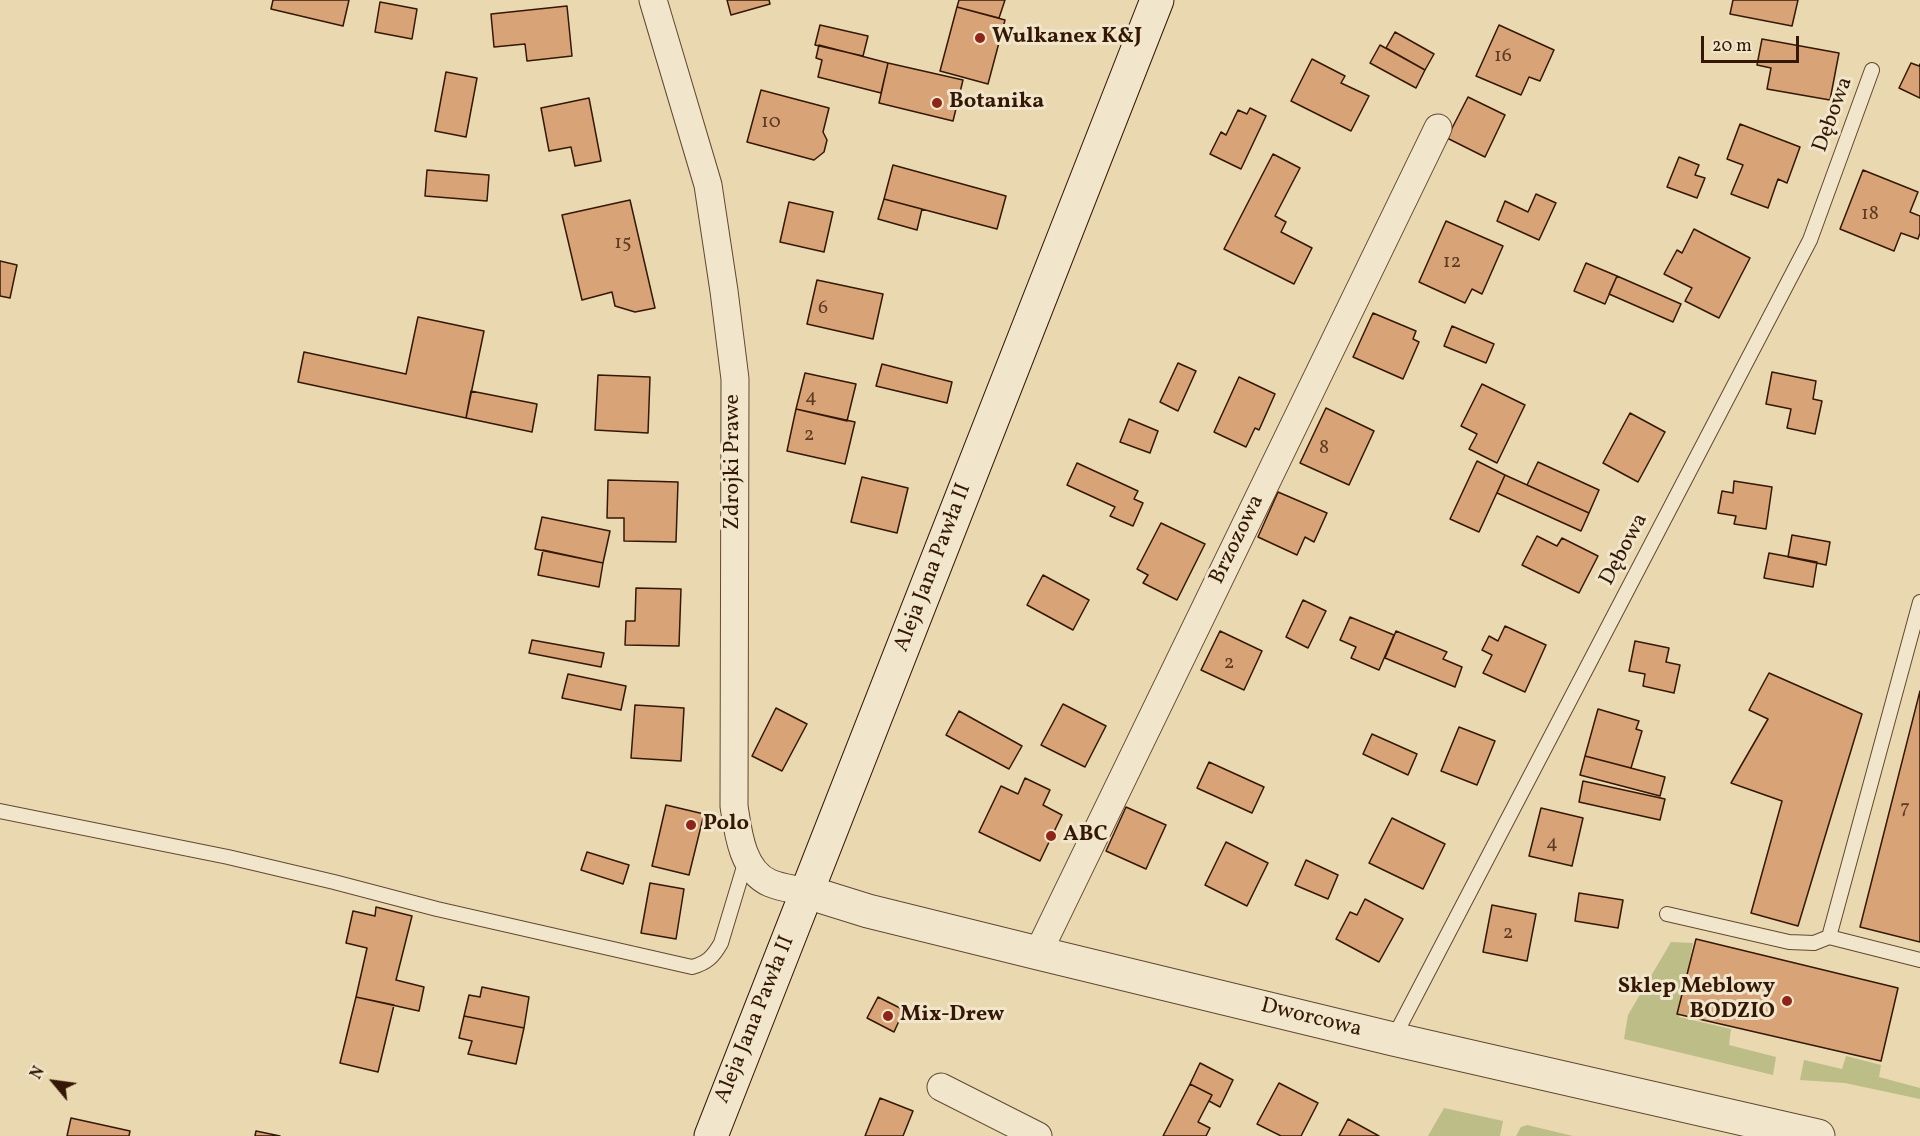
<!DOCTYPE html>
<meta charset="utf-8">
<style>
body{margin:0}
#map{position:relative;width:1920px;height:1136px;overflow:hidden;background:#e9d8b0;font-family:Vollkorn,serif}
canvas{display:block}
.north{position:absolute;left:24px;top:1052px;width:60px;height:60px;-webkit-text-stroke:4px #f1e6cc;paint-order:stroke;rotate:299deg;font-size:16px;font-weight:700;line-height:24px;text-align:center;color:#341805}
.north::after{content:'';display:block;margin:auto;width:21px;height:27px;background:#341805;clip-path:polygon(50% 0,100% 100%,50% 72%,0 100%)}
.scale{position:absolute;left:1701px;top:36px;width:98px;height:27px;box-sizing:border-box;border:3px solid #341805;border-top:0;padding-left:8px;font-size:18px;line-height:21px;white-space:nowrap;color:#341805;-webkit-text-stroke:4px #f1e6cc;paint-order:stroke}
</style>
<div id="map">
<canvas width="1920" height="1136"></canvas>
<div class="north">N</div>
<div class="scale">20 m</div>
</div>
<script>
const c = document.querySelector('canvas').getContext('2d');
c.lineJoin = 'round';
function fillPath(path, color) { c.fillStyle = color; c.fill(path, 'evenodd'); }
function stroke(path, color, width, dash) { c.strokeStyle = color; c.lineWidth = width; c.lineCap = dash ? 'butt' : 'round'; c.setLineDash(dash || []); c.stroke(path); }
function drawText(font, color, halo, rows, align = 'center') {
  c.font = font + ' Vollkorn,serif'; c.lineWidth = 6; c.setLineDash([]); c.textBaseline = 'middle'; c.strokeStyle = halo; c.fillStyle = color; for (const [text, x, y, turn = 0] of rows) {
    c.save(); c.translate(x, y); c.rotate((+turn || 0) * Math.PI / 180); c.textAlign = isNaN(turn) ? turn : align; if (halo) c.strokeText(text, 0, 0); c.fillText(text, 0, 0); c.restore();
  }
}
fillPath(new Path2D(`
 M1671 942 1693 943 1679 1017 1731 1029 1729 1045 1776 1057 1773 1075 1624 1039 1628 1015Z
 M1846 1056 1881 1065 1879 1077 1920 1088V1099L1845 1083 1800 1080 1804 1060 1842 1069Z
 M1444 1108 1503 1121 1500 1136H1428Z
 M1527 1125 1573 1136H1516L1521 1127Z`), '#bcbd87');
const building = new Path2D(`
 M273 0H349L343 26 271 9Z
 M727 0H769L770 4 731 15Z
 M959 0H1005L999 18 957 7Z
 M1733 0H1798L1792 26 1730 14Z
 M380 2 417 9 412 39 375 32Z
 M567 6 572 56 527 61 525 44 494 47 491 14Z
 M957 7 1005 20 988 84 940 71Z
 M820 25 868 36 863 56 815 45Z
 M1499 25 1554 50 1540 81 1529 77 1521 95 1476 76Z
 M1395 32 1434 54 1425 70 1386 48Z
 M1762 39 1839 53 1830 100 1767 89 1771 68 1757 65Z
 M819 45 888 63 881 93 818 77 822 60 816 58Z
 M1380 45 1425 70 1416 88 1370 63Z
 M1312 59 1345 76 1341 83 1369 96 1351 131 1291 101Z
 M888 63 963 80 953 121 879 103Z
 M1911 63 1919 66 1920 64V98L1899 88Z
 M446 72 477 78 466 137 435 131Z
 M761 90 829 108 823 132 827 140 824 152 814 160 747 142Z
 M1468 97 1505 115 1485 157 1447 138Z
 M589 98 601 161 575 166 571 147 549 151 541 108Z
 M1250 108 1266 116 1241 169 1210 154 1221 132 1226 135 1238 110 1247 114Z
 M1740 124 1800 147 1787 183 1778 179 1768 208 1731 194 1743 165 1727 159Z
 M1273 154 1300 168 1275 216 1286 222 1281 232 1312 248 1294 284 1224 249Z
 M1679 157 1699 165 1695 175 1705 178 1697 198 1667 187Z
 M893 165 1006 196 997 229 884 199Z
 M427 170 489 175 487 201 425 196Z
 M1863 170 1918 192 1910 212 1920 216V233L1918 239 1901 233 1894 251 1840 229Z
 M1536 194 1556 203 1539 240 1497 221 1505 201 1528 212Z
 M884 199 922 209 917 230 878 219Z
 M630 200 655 308 635 312 615 306 612 292 582 300 562 215Z
 M789 202 833 212 824 252 780 242Z
 M1446 221 1503 246 1482 294 1472 289 1465 303 1419 282Z
 M1694 229 1750 258 1719 318 1685 301 1692 288 1664 274 1677 250 1682 253Z
 M0 261 17 265 10 298 0 296Z
 M1586 263 1617 276 1605 304 1574 291Z
 M1617 276 1681 304 1673 322 1609 294Z
 M817 280 883 294 873 339 807 324Z
 M1373 313 1416 331 1413 339 1419 342 1403 379 1353 357Z
 M418 317 484 331 466 418 298 382 304 352 406 374Z
 M1452 326 1494 344 1486 363 1444 346Z
 M1178 363 1196 371 1178 411 1160 402Z
 M882 364 952 382 947 403 876 386Z
 M1772 372 1816 381 1813 399 1822 401 1815 434 1787 428 1791 409 1766 404Z
 M805 373 856 384 847 421 796 409Z
 M598 375 650 377 648 433 595 430Z
 M1239 377 1275 394 1259 430 1255 428 1246 447 1214 432Z
 M1482 384 1525 405 1497 463 1469 449 1477 434 1461 426Z
 M471 391 537 404 532 432 466 418Z
 M1326 408 1374 431 1349 485 1300 463Z
 M796 409 855 422 845 464 787 451Z
 M1630 413 1665 432 1638 482 1603 463Z
 M1129 419 1158 431 1150 453 1120 442Z
 M1477 461 1505 475 1479 532 1450 519Z
 M1538 462 1599 490 1589 513 1527 485Z
 M1077 463 1138 491 1134 499 1143 503 1133 526 1110 516 1115 507 1067 485Z
 M1505 475 1589 513 1581 531 1497 493Z
 M862 477 908 488 897 533 851 522Z
 M608 480 678 482 676 542 624 541V518H607Z
 M1734 481 1772 487 1766 529 1734 524 1736 516 1718 513 1722 491 1733 493Z
 M1278 492 1327 513 1314 542 1305 537 1297 555 1258 537Z
 M542 517 610 531 603 563 535 549Z
 M1161 523 1205 544 1177 600 1143 583 1148 575 1137 569Z
 M1792 535 1830 542 1826 565 1788 557Z
 M1537 536 1557 546 1562 538 1598 556 1579 593 1522 565Z
 M543 550 603 563 599 587 538 575Z
 M1769 553 1817 562 1813 587 1764 578Z
 M1043 575 1089 600 1073 630 1027 605Z
 M636 588 681 589 679 646 625 645 626 621H635Z
 M1303 600 1326 611 1308 648 1286 637Z
 M1350 617 1394 635 1379 670 1351 658 1356 647 1340 640Z
 M1505 626 1546 645 1525 692 1483 673 1492 655 1482 650 1489 636 1498 641Z
 M1220 631 1262 651 1244 690 1201 670Z
 M1396 631 1447 652 1443 659 1462 667 1455 687 1385 658Z
 M532 640 604 653 601 667 529 653Z
 M1635 641 1669 648 1666 662 1680 665 1674 693 1643 686 1645 674 1629 671Z
 M1769 673 1862 714 1798 926 1751 913 1782 801 1731 783 1768 719 1749 710Z
 M568 674 626 686 621 710 562 698Z
 M1920 691V942L1860 927Z
 M1063 704 1106 726 1085 767 1041 745Z
 M635 705 684 708 681 761 631 758Z
 M776 708 807 724 782 771 752 756Z
 M1598 709 1639 721 1636 729 1642 731 1631 768 1585 756Z
 M959 711 1022 746 1009 769 946 735Z
 M1459 727 1495 741 1477 785 1441 771Z
 M1372 734 1417 754 1408 775 1363 754Z
 M1585 756 1665 777 1660 796 1580 775Z
 M1209 762 1264 787 1252 813 1197 788Z
 M1025 778 1050 790 1043 805 1062 815 1040 861 979 832 1001 786 1018 794Z
 M1583 781 1665 799 1660 820 1579 802Z
 M666 805 704 814 689 875 652 866Z
 M1126 807 1166 825 1146 869 1106 851Z
 M1541 808 1583 818 1572 866 1529 856Z
 M1392 818 1445 844 1423 889 1369 863Z
 M1226 842 1268 863 1247 906 1205 885Z
 M587 852 629 865 623 884 581 870Z
 M1306 860 1338 875 1328 899 1295 885Z
 M650 883 684 889 676 939 641 933Z
 M1579 893 1623 900 1618 928 1575 921Z
 M1365 899 1403 919 1379 962 1336 939 1350 912 1357 915Z
 M1492 905 1536 914 1527 961 1483 952Z
 M376 907 412 916 396 980 424 987 419 1011 356 997 367 948 346 943 353 911 375 916Z
 M1696 939 1898 988 1881 1061 1677 1014Z
 M482 987 529 997 524 1028 464 1016 469 995 480 997Z
 M356 997 394 1005 378 1072 340 1063Z
 M878 997 904 1010 894 1032 867 1018Z
 M464 1016 524 1028 516 1064 468 1054 472 1041 459 1038Z
 M1200 1063 1233 1080 1220 1107 1209 1101 1212 1095 1190 1084Z
 M1279 1083 1318 1103 1301 1136H1281L1257 1124Z
 M1190 1084 1212 1095 1198 1122 1210 1128 1206 1136H1163Z
 M880 1098 913 1111 903 1136H865Z
 M71 1118 130 1131 129 1136H67Z
 M1348 1119 1379 1136H1339Z
 M256 1131 280 1136H255Z`);
fillPath(building, '#d9a378');
stroke(building, '#341805', 1.5);
const service = new Path2D(`
 M0 811 228 857 334 882 437 909 692 967C707 963 713 957 721 943L746 860
 M1667 914 1789 942 1814 943 1829 937 1920 960
 M1829 937 1920 602
 M1393 1039 1810 240 1872 70`);
const minor = new Path2D(`
 M653 0 708 185 724 291 735 379 734 806C738 832 742 871 770 883 781 888 796 889 807 892
 M1038 953 1438 128
 M941 1087 1038 1136`);
const tertiary = new Path2D(`
 M807 892 868 911 1038 953 1393 1039 1818 1136`);
const secondary = new Path2D(`
 M711 1136 1157 0`);
stroke(service, '#614830', 16);
stroke(minor, '#614830', 29);
stroke(tertiary, '#614830', 35);
stroke(secondary, '#341805', 35);
stroke(service, '#f1e6cc', 14);
stroke(minor, '#f1e6cc', 27);
stroke(tertiary, '#f1e6cc', 33);
stroke(secondary, '#f1e6cc', 33);
for (const [x, y, r, color] of [
 [980,38,6,"#8f2418"],
 [937,103,6,"#8f2418"],
 [691,825,6,"#8f2418"],
 [1051,836,6,"#8f2418"],
 [1787,1001,6,"#8f2418"],
 [888,1016,6,"#8f2418"]
]) { const dot = new Path2D(); dot.arc(x, y, r, 0, 2 * Math.PI); c.fillStyle = color; c.fill(dot); stroke(dot, '#f1e6cc', 2); }
drawText('20px', '#5d3b22', null, [
 ["16",1503,57],
 ["10",771,123],
 ["18",1870,215],
 ["15",623,244],
 ["12",1452,263],
 ["6",823,309],
 ["4",811,398],
 ["2",809,436],
 ["8",1324,449],
 ["2",1229,664],
 ["7",1905,809],
 ["4",1552,844],
 ["2",1508,934]
]);
drawText('bold 22px', '#341805', '#f1e6cc', [
 ["Wulkanex K&J",992,38],
 ["Botanika",949,103],
 ["Polo",703,825],
 ["ABC",1063,836],
 ["Sklep Meblowy",1775,988,"right"],
 ["BODZIO",1775,1013,"right"],
 ["Mix-Drew",900,1016]
], 'left');
drawText('22px', '#341805', '#f1e6cc', [
 ["Dębowa",1834,115,-70],
 ["Zdrojki Prawe",734,462,-90],
 ["Brzozowa",1238,540,-64],
 ["Dębowa",1625,550,-62],
 ["Aleja Jana Pawła II",934,568,-69],
 ["Dworcowa",1311,1019,14],
 ["Aleja Jana Pawła II",756,1020,-68]
]);
</script>
